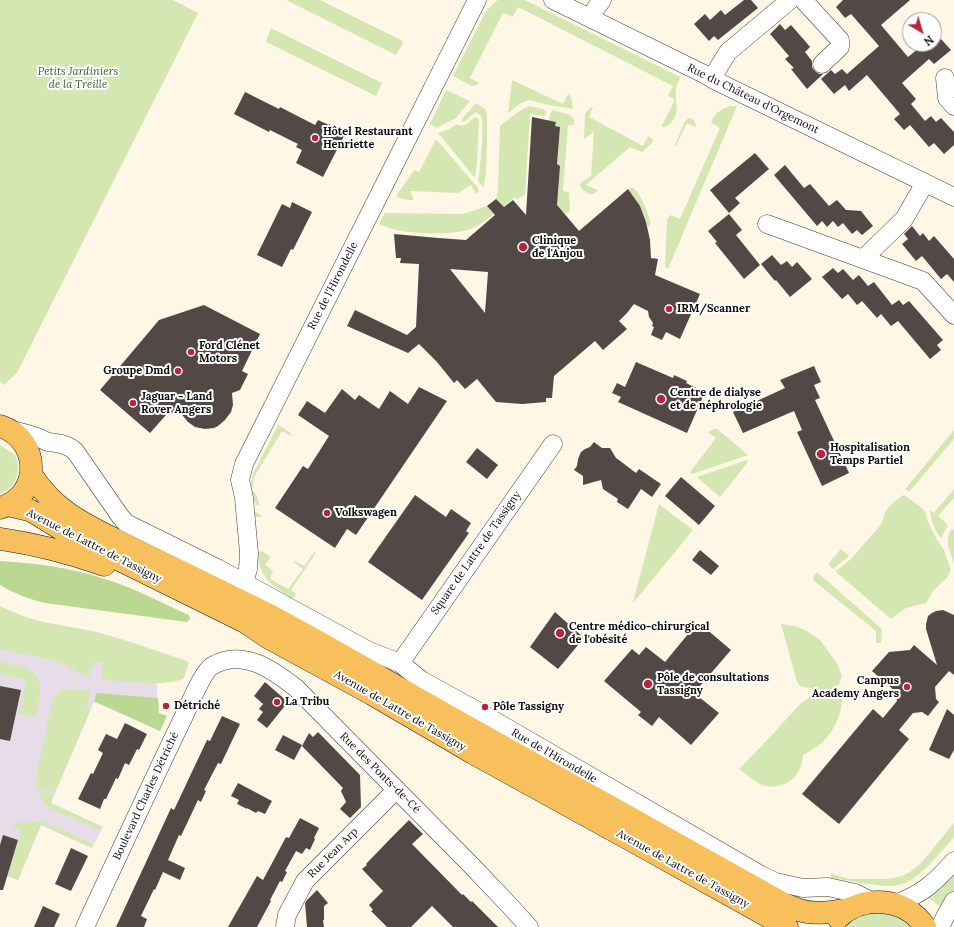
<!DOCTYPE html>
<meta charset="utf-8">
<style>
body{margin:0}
#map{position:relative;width:954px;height:927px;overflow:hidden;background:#fff7e6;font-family:Lora,serif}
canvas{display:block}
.north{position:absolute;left:902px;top:12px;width:40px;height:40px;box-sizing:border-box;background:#fff;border:1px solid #9d9d9d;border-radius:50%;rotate:142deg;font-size:11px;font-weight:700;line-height:16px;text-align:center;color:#0a0a0a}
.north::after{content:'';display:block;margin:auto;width:14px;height:18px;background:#b7243d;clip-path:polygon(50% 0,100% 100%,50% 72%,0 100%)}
</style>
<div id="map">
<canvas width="954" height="927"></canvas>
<div class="north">N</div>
</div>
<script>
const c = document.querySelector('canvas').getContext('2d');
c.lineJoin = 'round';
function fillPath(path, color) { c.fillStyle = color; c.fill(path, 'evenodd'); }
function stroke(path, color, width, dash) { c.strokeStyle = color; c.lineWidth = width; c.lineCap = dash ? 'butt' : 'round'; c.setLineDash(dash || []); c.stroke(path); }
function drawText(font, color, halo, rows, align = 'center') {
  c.font = font + ' Lora,serif'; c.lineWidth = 4; c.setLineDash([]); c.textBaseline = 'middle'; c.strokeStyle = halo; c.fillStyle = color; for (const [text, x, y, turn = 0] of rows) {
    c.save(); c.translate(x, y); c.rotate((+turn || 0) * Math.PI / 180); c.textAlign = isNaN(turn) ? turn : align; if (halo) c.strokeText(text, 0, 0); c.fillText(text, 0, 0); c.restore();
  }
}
fillPath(new Path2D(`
 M0 630 95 661 156 676 159 713 167 716 160 731 94 702 51 803 103 827 92 848 41 825 18 880 0 873Z`), '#e6dde9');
fillPath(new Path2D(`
 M0 0H173L198 13 17 373 4 385 0 382Z
 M286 0H320L403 41V43L396 55Z
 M498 0H525L680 77C679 81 676 85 676 90 674 101 680 109 674 119 671 123 669 126 664 127H661L674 102 673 98 668 96 673 86 518 7 513 17 503 13 470 78 479 83 477 85 472 86 453 76 486 11 495 2Z
 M271 28 382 83 376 96 266 42Z
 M512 80 563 104 568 94C573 98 572 104 573 109L549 105 529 100 521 103 508 113Z
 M446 90 470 101 469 102 456 118 437 128 430 124Z
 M476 103 485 109 487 114V140L486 171 484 186 483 187 478 181C480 172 485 122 481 116 481 115 477 113 476 112L473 114 464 122 461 120Z
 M530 106 543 109 545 110 546 113 545 116 530 114 525 195 517 199 514 198 503 207 496 199 498 188 500 126C508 120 521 108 530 106Z
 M731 106H737L668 269 665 267 667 220 670 215 680 219 720 128 711 123C714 114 721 108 731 106Z
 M591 107H593L589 117 643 146 648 136 653 139V141L651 144 642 152 630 147 586 185 598 190C592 198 585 193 580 186V183L591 176 594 132 584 139 585 114 587 111Z
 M553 110 570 115 574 120V125H568L563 191 569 192 570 211 553 221 560 166 557 164 560 127 555 126 556 122 549 121C550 117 549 113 553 110Z
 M475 117 479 119 477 161 475 178 438 133 449 129 457 124C465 129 469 121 475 117Z
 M688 118C694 118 696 122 696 127L687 123 676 146 675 145 684 123Z
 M436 139 478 188 479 192 476 194 471 185 458 193 410 191 414 200C408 200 402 200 396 196L414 170 419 172Z
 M631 188H634C643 199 647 211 651 224L648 227C644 213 637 201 628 189Z
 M487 206 494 214C486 220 477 227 468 230 450 235 415 234 397 230 391 229 385 226 379 224L385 213H387L463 214Z
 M278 425 291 433V436L282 431 254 477 252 490C257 494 258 498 259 505H257L252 498 251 483 253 474Z
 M714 429H717L748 455 692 474 690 472 716 438 708 432Z
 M954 430V439L909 492 905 489Z
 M0 445 15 455C22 471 16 487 0 494Z
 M747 460 748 462 720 497 697 477Z
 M954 489V498L938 516 946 523 948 526 944 532 942 537 941 538C934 530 931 520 930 510L934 513Z
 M904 495 922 508 925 511 928 522 937 540 944 550 951 570 947 578 933 591 926 603 906 608 891 619 837 573 836 571 851 559 879 527C884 521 883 517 886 511 890 505 898 498 904 495Z
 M659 504 693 530 633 603V602Z
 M253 512H256L261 515V517H255L256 541 258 552 262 551 271 557 265 565 273 571 270 578C275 583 282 585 288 589L303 569 294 562 295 561 304 566 314 552 316 553 291 590 296 594 293 599C285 594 277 589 270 583 253 564 255 536 253 512Z
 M952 529 954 530V564C951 553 943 539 952 529Z
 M841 549 849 556 833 569 829 565V563Z
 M816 573H818L881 628 882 630 881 643H876V631L814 581 813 577Z
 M0 606 23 616 39 621 97 632 131 642 184 660 189 662 184 678C177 682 170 682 162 683 141 684 122 682 101 679L102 673 101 672 103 663 95 661 93 670H90L89 677C78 675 70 665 58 662 39 656 19 654 0 649Z
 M781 624 795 626 807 631 820 640 838 665 842 676 839 685 835 688 825 690 803 687 800 686 797 682Z
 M0 662 28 669C47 679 39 700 36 717L19 714 26 680 0 674Z
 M65 689H69L91 691 87 706 91 709 55 792 37 788 36 777 52 701 57 693Z
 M843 691C843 710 836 729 822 743 816 748 809 751 803 755 802 775 787 790 765 786 757 784 746 774 739 769L770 737 801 703 810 697Z
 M38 790 54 794 51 803 103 827 100 831 49 808 41 798Z
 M30 821C51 821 75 836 93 844L92 848 41 825 18 880 0 873V860L15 851 20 834 19 830 12 825 24 822Z
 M954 823V837C939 853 920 881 898 885 889 887 877 885 867 884 855 883 843 879 831 878V873L849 879H884L893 878 902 876 910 872 921 863Z
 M954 869V891L942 908 926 896Z
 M886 912 895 917 896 915 913 927H842L861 914Z`), '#d4e7b2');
fillPath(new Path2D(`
 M0 561C37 563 73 568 108 580 136 589 162 603 189 615L190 619 187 622 45 603C29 599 15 594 0 585Z
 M97 693 158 698 159 713 167 716 160 731 94 701Z`), '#bad891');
fillPath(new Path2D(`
 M744 0H751L758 8 718 40 714 36 709 41 694 24 705 14 710 20 721 10 725 15Z
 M843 0H910L881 25 908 57 924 44H935L941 39 951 50 934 64 929 59 902 83 916 99 911 104 925 121 931 116 936 122 941 118 954 132V145L944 154 934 143 929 147 910 125 904 130 894 119 900 114 867 75 849 91 845 85 834 94 821 79 831 70 835 74 842 69 847 74 879 46 851 14 845 18 836 7Z
 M780 24 785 30 791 25 805 41 810 47 805 52 812 61V67L815 71 819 74H823L807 89 791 69 794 68 785 59 789 56 770 34Z
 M245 92 279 109 280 107 315 125 318 120 329 125V124L346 132 323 177 296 163 302 150 296 147 298 144 270 130 269 132 234 114Z
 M532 117 556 122 555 126 560 127 557 164 560 166 557 205 579 231 628 189 640 206 646 222 650 240 651 258 658 259 655 275 700 294 680 339 666 332 662 340 651 335 654 327 652 326 653 323 649 317 648 311 634 304 627 313 619 321 627 329 603 350 595 341 554 376 552 398H546V402L522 404 496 402 477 379 465 389 457 380 454 383 437 362 419 344 408 353 347 326 355 310 407 335 416 327 419 264 400 263 401 258H396L394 234 438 238 466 240 495 215 487 206 496 199 504 207 513 200 526 215ZM450 269 488 272 485 313Z
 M755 153 769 169 735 198 740 203 729 213 710 190Z
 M785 165 804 188 810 184 829 206 837 200 846 210H847L861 211 873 226 862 235 857 230 852 234 843 223 838 227 833 221 827 227 822 221 817 226 774 175Z
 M292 202 312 212 293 250 291 249 282 267 257 255 282 204 290 208Z
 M729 214 742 230 736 235 760 265 744 279 715 243 717 242 708 231Z
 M912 226 920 236 923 233 929 241 934 236 954 259V282L947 274 941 279 922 256 916 261 902 244 908 239 904 234Z
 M772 255 781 265 787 261 792 267 797 262 812 279 790 297 776 280 775 281 761 264Z
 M833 268 838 273 843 269 853 280 859 275 868 286 874 282 892 305 899 300 903 305 909 301 943 340 937 345 941 350 930 359 898 321 891 326 881 314 877 318 862 301 857 305 848 294 842 299 822 277Z
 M204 305 260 334 242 371 248 374 240 390 232 393 233 405 231 412 225 420 218 426 214 428 205 429 195 427 188 422 179 411 166 415 150 433 100 390 159 320Z
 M636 362 673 378 674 375 687 381 686 383 705 392 687 433 618 402 621 397 612 393 617 383 625 387Z
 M814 366 821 382 814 385 820 398 815 400 849 473 822 486 797 432 802 430 794 411 743 433 733 412 785 388 780 380Z
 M419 387 447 401 356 535 347 529 335 548 275 508 303 466 308 469 329 436 298 415 307 401 325 413 342 389 355 400 359 395 379 409 390 391 408 404Z
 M594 442 602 448H610L616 458 619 460 636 473 639 469 661 484 652 497 641 489 628 509 617 502 618 499 603 489 601 480 583 485V476L574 470 577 466 578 459 581 452 585 449 590 447Z
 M477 448 498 465 487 479 466 462Z
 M681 477 715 506 699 525 665 496Z
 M415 495 446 517 451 509 471 523 466 531 469 533 422 600 368 562Z
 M700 550 719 566 711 575 692 560Z
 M943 610 954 615V675L949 671 935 687 936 699 939 702 928 716 922 712 913 713 899 730 909 739 839 824 802 794 873 709 883 718 897 701 896 692 872 671 889 652 910 650 914 645 937 665 926 629V624L928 616 932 613 936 611Z
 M555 612 584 638 558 669 530 647Z
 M698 622 731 650 694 693 719 713 691 745 659 717 652 726 638 715 641 712 604 681 632 649 639 655 646 647 665 662Z
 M265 682 288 702 267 728 257 720 263 712 259 709 263 704 254 696Z
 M0 686 21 690 10 741 0 739Z
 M947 709 954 715V750L949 759 929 750Z
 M222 716 240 724 221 764 218 763 204 790 206 791 201 802 198 800 181 836 179 835 168 860 185 868 180 880 163 872 155 890 154 889 141 916 147 919 144 927H116L171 808 174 810 207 740 210 741Z
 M125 723 147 734 139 750 137 749 129 765 125 763 118 779 116 778 106 799H104L100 809 78 799 91 773 93 774 103 753 98 750 106 734 117 739Z
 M318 732 360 775 361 807 350 818 340 809 346 802 341 791 343 788 302 746 309 733 313 737Z
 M283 735 302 745 294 760 275 750Z
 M238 783 272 801 265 814 258 811 256 813 247 808V809L237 804 239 800 231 796Z
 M300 818 319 828 314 838 315 839 310 850 306 848 302 854 296 851 285 871 287 872 282 882 280 881 270 900 271 901 257 927H228L257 876 263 880 286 837 289 838Z
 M409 820 423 834 412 844 462 895 463 894 471 902 472 901 498 927H453L432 906 411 927H387L371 911 373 910 369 905 383 891 362 869 367 865 366 864 391 838Z
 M3 835 18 840 3 890H0V845Z
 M71 848 88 856 71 891 55 884Z
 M317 890 328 903 324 906V920H323L324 927H307L305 903 307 900Z
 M43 906 60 914 54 927H34Z`), '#524946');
const minor = new Path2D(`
 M553 0 704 74 716 81 954 197
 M805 0 804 1 840 40V47L822 64
 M591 19 596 8 602 0
 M712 78 728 52 790 0
 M945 78 947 98 954 106
 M767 224 923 281 954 315
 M863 259 904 219 925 183
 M9 429C19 432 30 434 40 438 42 439 45 441 48 442 58 443 67 444 75 451L120 516 126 523 217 568 369 651 400 663 421 680 481 713 761 875 776 882 803 888 828 887 855 893 873 902
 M244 583 248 569 249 553 244 498 240 480 244 464 477 0
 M400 663 553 444
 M895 904C923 894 935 882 954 861
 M85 927C118 856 150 786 184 716 189 706 203 671 212 666 242 648 272 669 296 688L470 864 510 906 529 927
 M285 927 287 915 305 881 396 790
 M940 927 946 915 954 901`);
const major = new Path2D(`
 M0 426C41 439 42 496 0 508
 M31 474C52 508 81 523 116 540 133 549 150 557 167 565 201 582 235 598 269 615 333 649 396 687 459 722 567 783 676 843 784 904 789 906 794 908 799 910 815 915 833 912 849 909
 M8 505 29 510 35 513 77 539 245 622 269 638 372 694 473 753 640 845 787 927
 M0 539C35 544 70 553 104 565
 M838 918C862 894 906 897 925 927`);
stroke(minor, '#3d3d3d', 19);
stroke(major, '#1b1b1b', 23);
stroke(minor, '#fff', 18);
stroke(major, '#f8bf5d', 22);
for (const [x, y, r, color] of [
 [315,138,4,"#b7243d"],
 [523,247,5,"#b7243d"],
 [669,309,4,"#b7243d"],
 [191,352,4,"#b7243d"],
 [178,371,4,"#b7243d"],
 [661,399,5,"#b7243d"],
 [133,403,4,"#b7243d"],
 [821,454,5,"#b7243d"],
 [327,513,4,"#b7243d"],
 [560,633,5,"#b7243d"],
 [648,684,5,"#b7243d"],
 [907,687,4,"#b7243d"],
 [277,702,4,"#b7243d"],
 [166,706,4,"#b7243d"],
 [485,707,4,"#b7243d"]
]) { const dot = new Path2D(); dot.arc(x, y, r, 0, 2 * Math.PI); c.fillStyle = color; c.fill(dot); stroke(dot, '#fff', 1.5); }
drawText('italic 11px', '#325f1c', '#fff', [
 ["Petits Jardiniers",78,72],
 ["de la Treille",78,85]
]);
drawText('11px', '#0a0a0a', '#fff', [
 ["Rue du Château d'Orgemont",753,99,26],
 ["Rue de l'Hirondelle",333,286,-63],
 ["Avenue de Lattre de Tassigny",94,546,27],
 ["Square de Lattre de Tassigny",476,553,-55],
 ["Avenue de Lattre de Tassigny",400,711,30],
 ["Rue de l'Hirondelle",554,756,30],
 ["Rue des Ponts-de-Cé",380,773,45],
 ["Boulevard Charles Détriché",146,796,-65],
 ["Rue Jean Arp",333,853,-45],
 ["Avenue de Lattre de Tassigny",683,869,29]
]);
drawText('bold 11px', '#0a0a0a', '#fff', [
 ["Hôtel Restaurant",323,132],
 ["Henriette",323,145],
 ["Clinique",532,241],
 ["de l'Anjou",532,254],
 ["IRM/Scanner",677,309],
 ["Ford Clénet",199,346],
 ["Motors",199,359],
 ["Groupe Dmd",170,371,"right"],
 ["Centre de dialyse",670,393],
 ["et de néphrologie",670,406],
 ["Jaguar - Land",141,397],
 ["Rover Angers",141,410],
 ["Hospitalisation",830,448],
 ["Temps Partiel",830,461],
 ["Volkswagen",335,513],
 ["Centre médico-chirurgical",569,627],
 ["de l'obésité",569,640],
 ["Pôle de consultations",657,678],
 ["Tassigny",657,691],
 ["Campus",899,681,"right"],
 ["Academy Angers",899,694,"right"],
 ["La Tribu",285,702],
 ["Détriché",174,706],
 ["Pôle Tassigny",493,707]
], 'left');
</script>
